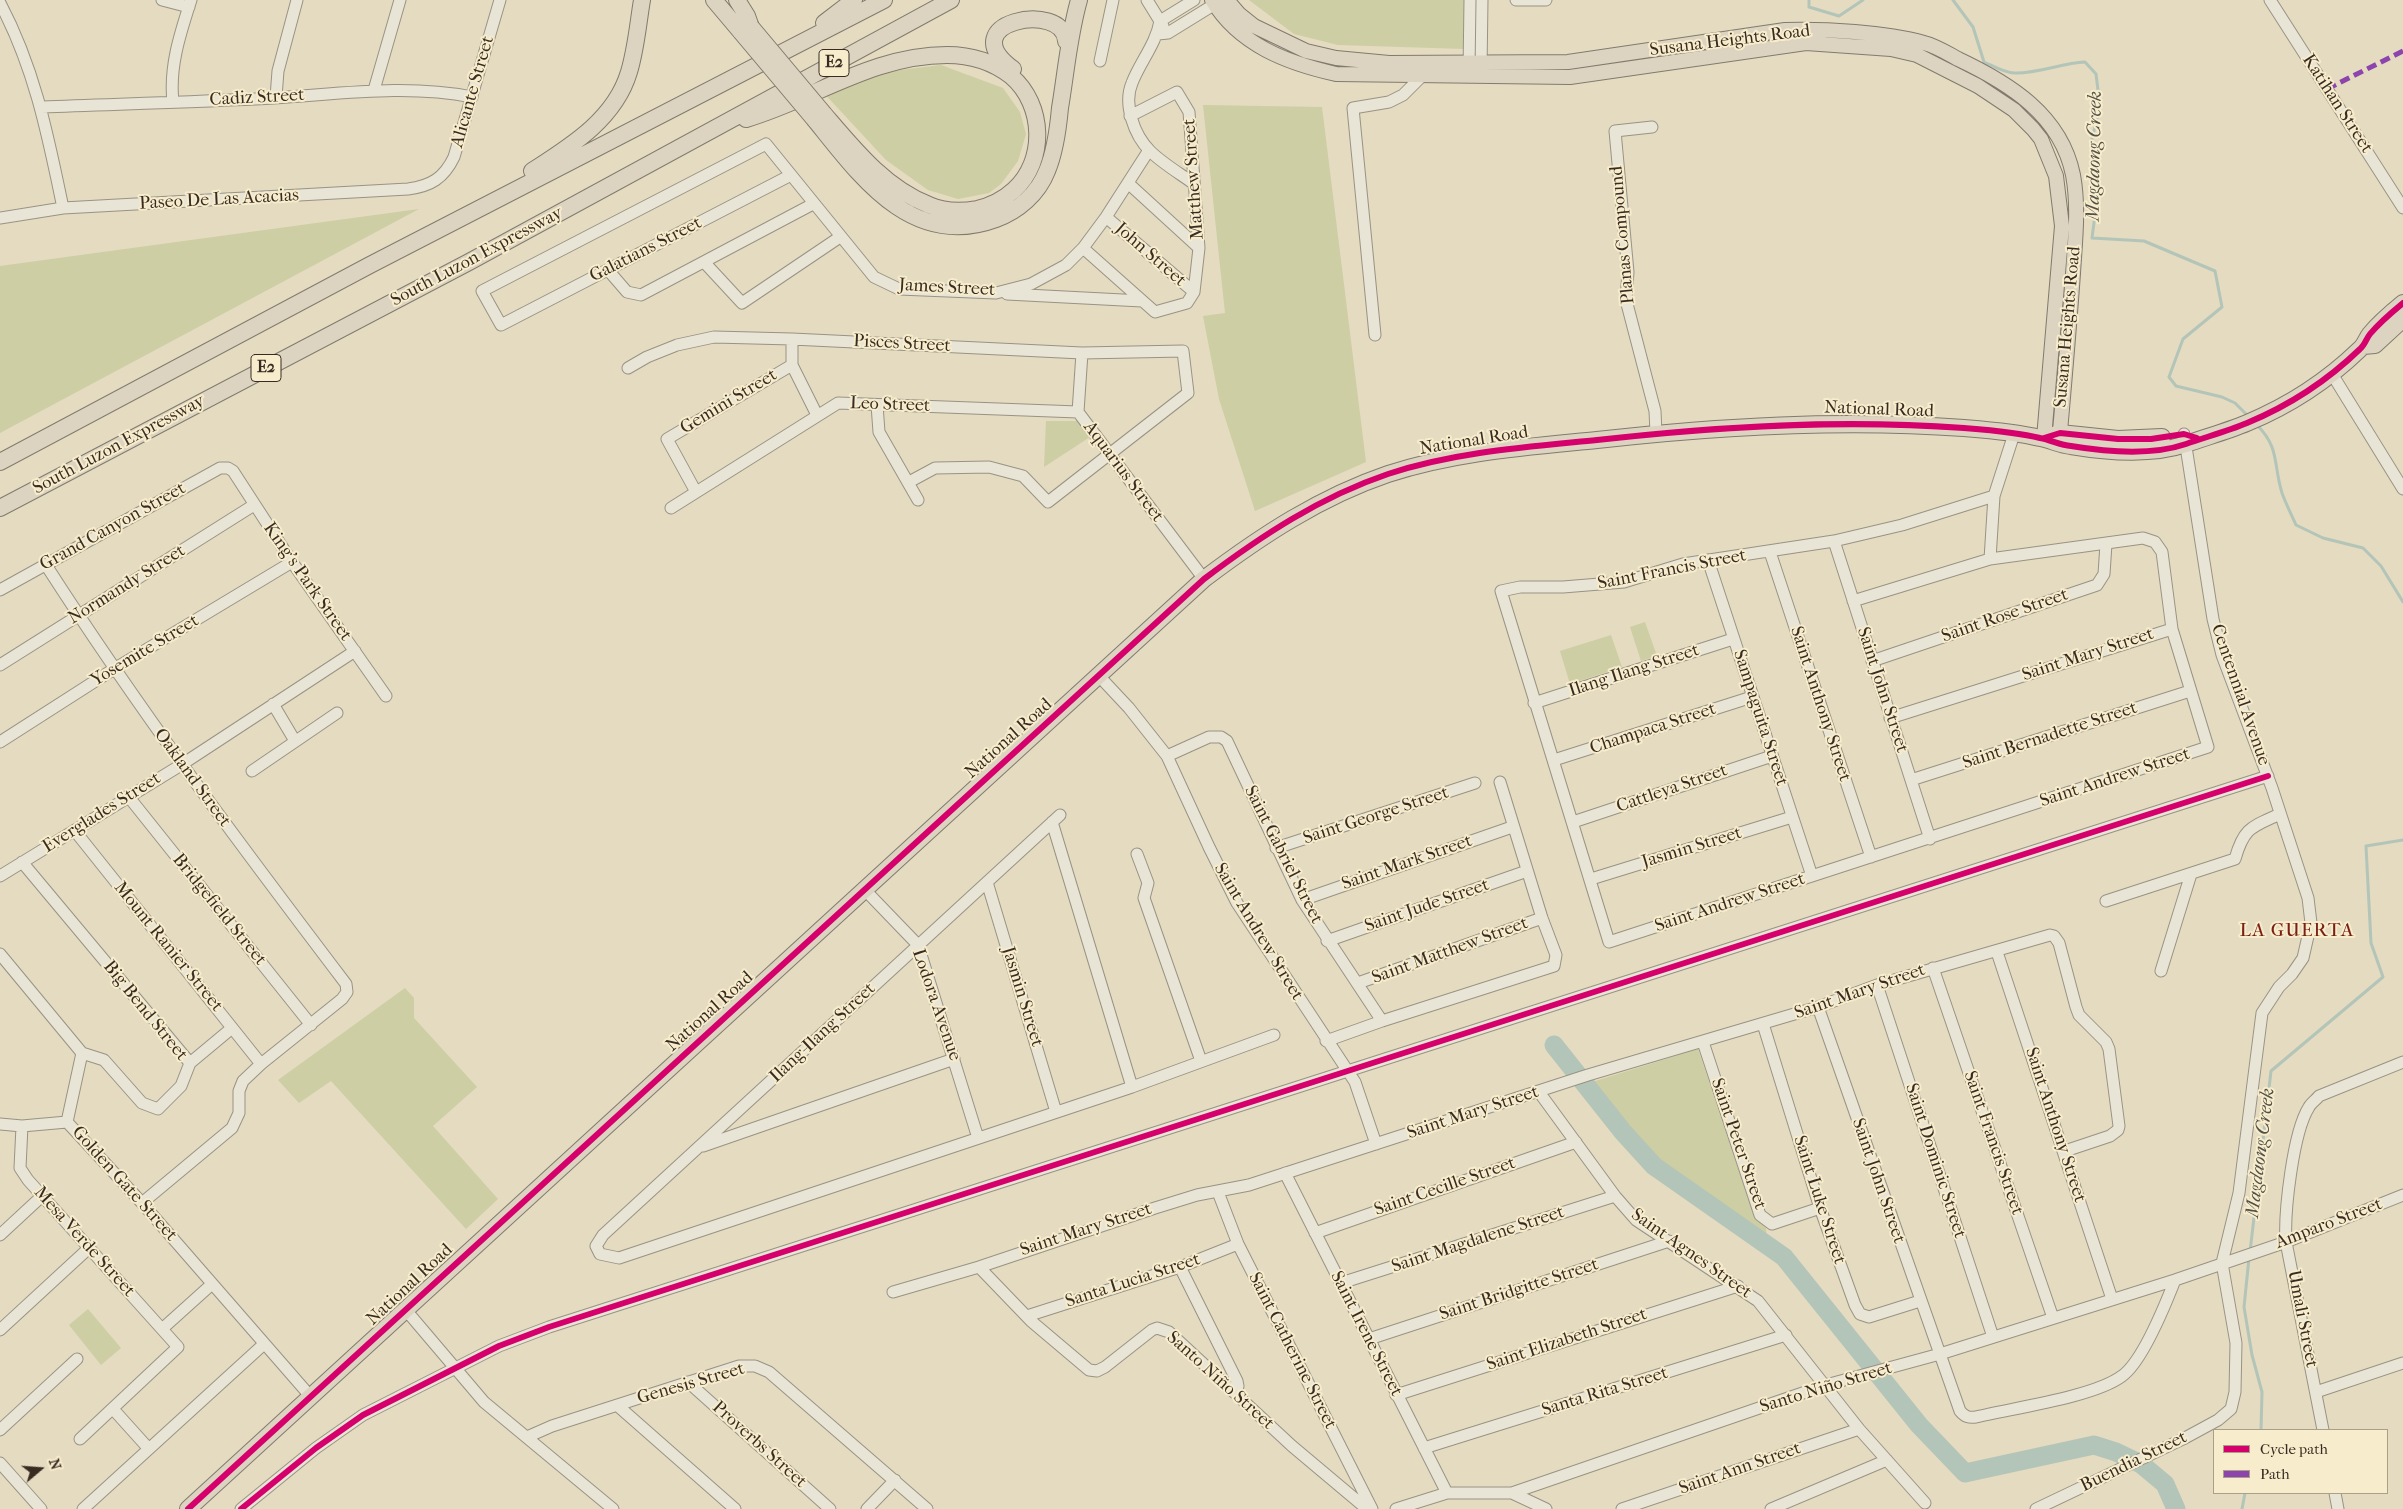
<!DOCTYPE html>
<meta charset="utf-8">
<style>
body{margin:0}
#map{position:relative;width:2403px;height:1509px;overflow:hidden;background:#e4dbc0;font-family:"IM FELL French Canon",serif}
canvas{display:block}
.legend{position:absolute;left:2213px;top:1429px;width:175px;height:65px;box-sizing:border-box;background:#f7eccc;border:1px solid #ab9f88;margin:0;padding:6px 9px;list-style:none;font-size:15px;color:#382c22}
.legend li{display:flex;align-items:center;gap:10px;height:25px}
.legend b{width:25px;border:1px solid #ab9f88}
.north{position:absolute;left:15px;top:1444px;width:50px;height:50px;-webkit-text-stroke:4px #f7eccc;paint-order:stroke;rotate:72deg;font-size:14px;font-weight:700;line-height:20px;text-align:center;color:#382c22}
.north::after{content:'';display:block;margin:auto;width:18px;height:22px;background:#382c22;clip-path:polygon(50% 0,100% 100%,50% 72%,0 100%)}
</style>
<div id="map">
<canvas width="2403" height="1509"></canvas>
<ul class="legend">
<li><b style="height:6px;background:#d6006c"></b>Cycle path</li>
<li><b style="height:6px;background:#8e44ad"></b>Path</li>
</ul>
<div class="north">N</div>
</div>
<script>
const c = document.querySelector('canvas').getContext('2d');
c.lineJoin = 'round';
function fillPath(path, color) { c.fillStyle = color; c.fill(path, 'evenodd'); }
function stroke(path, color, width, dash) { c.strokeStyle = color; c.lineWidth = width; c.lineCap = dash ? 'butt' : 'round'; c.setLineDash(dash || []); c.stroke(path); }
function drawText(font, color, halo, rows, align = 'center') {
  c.font = font + ' "IM FELL French Canon",serif'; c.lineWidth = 4; c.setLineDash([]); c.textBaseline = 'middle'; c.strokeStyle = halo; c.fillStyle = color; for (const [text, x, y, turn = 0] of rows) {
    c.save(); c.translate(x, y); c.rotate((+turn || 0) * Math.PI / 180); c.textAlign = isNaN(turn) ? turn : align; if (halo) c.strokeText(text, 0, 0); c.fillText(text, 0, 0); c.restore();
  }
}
fillPath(new Path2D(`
 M1249 0H1464L1465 49 1338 45 1294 34Z
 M941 65 1003 88 1020 112 1026 134 1018 161 1001 184 989 193 958 199 928 190 886 160 821 90 900 70Z
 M1203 105 1322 107 1366 462 1255 511 1219 399 1203 316 1225 313Z
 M419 209 0 433V266Z
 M1046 421H1077L1090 437 1044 467Z
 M1645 622 1657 656 1641 661 1630 627Z
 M1611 635 1622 667 1570 684 1560 651Z
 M405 988 414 998V1018L477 1087 433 1126 498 1199 466 1229 331 1081 299 1103 278 1080Z
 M1698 1049 1751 1207 1766 1228 1767 1241 1659 1164 1589 1083Z
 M88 1309 121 1348 101 1365 69 1325Z`), '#cdcea3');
stroke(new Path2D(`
 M1809 0V7L1839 16 1863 0
 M1953 0 1973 27 1984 62C1993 66 2005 73 2014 73 2038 74 2061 63 2085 62L2096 74 2100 106 2091 143 2096 164 2098 192 2092 238 2144 241 2215 271 2222 307 2183 339 2169 377 2176 386 2222 397 2235 403 2249 417
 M2257 425C2280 448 2273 464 2282 493 2286 504 2291 514 2296 525L2323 538 2363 548 2381 566 2403 602
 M2250 1252 2271 1071 2383 977 2371 943 2366 846 2403 840
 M2249 1258 2244 1307 2252 1355 2262 1392 2261 1430
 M2242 1509 2245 1493`), '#b3c5b8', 3);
stroke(new Path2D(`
 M1554 1045 1623 1132 1654 1166 1784 1257 1919 1425 1965 1473 2094 1445 2116 1452 2141 1464 2165 1484 2176 1509`), '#b3c5b8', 19);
const minor = new Path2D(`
 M162 0 189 7
 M1147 0 1163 26
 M1516 0H1546
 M2270 0 2403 208
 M0 3C35 69 48 136 63 208
 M1158 34 1168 33 1215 4
 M1100 61 1113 0
 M1469 71 1470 0
 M1481 71 1482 0
 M374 90 400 0
 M276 97 278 71 297 0
 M173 102C169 67 180 34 191 0
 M42 107C119 104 197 102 274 98 340 94 407 84 472 97
 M1652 127 1615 131 1628 272 1626 300 1655 411 1656 433
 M791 175 501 325 482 291 766 144 874 277 899 289 996 293 1031 284 1066 265 1083 248 1106 217 1149 150
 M1128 183 1199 248
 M1193 183C1179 173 1162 163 1150 151 1134 135 1123 104 1132 83 1140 62 1156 44 1160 21L1194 0
 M1106 217 1194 292
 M0 218 63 208 408 189C431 186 444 178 454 157L500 0
 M1083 248 1155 312 1187 303 1194 292 1199 248 1189 112 1177 92 1130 116
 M704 262 742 303 840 237
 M608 270 627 292 641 295 813 204
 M1007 294 1142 301
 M1375 335 1353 108 1389 102 1403 95 1422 76
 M792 339V365L817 415
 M1082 353 1078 412 1204 579
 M628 368 647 357 677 345 714 337 792 339 1082 353 1183 351 1188 393 1048 502 1023 476 989 467 935 468 909 482
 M2332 374 2403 489
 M877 405 879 432 918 500
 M696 492 667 439 792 365
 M671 508 838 403 1078 412
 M1834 541 1930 839
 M1770 552 1871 857
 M1990 559 1994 496 2014 434
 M1708 560 1812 876
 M46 565C139 710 242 847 346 984L347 992 342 999 261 1064 243 1081 239 1091V1113L232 1128 142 1203
 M0 590 220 468H228L233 471 292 562 386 696
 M1853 601 1990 559 2143 538 2155 542 2162 552 2172 629 2208 747 1609 942 1501 591 1520 587H1563L1624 582 1683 564 1834 541 1902 525 1994 496
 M1872 661 2097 585 2104 574 2106 544
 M0 665 254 505
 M1099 676 1129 708 1167 756 1209 847 1237 903 1355 1082 1376 1144
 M1534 703 1733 639
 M273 704 295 741
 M1890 718 2172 629
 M0 742 114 669 292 562
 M1167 756 1209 737H1221L1227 741 1302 900 1382 1021
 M1554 760 1752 697
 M252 771 337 713
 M1911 780 2190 691
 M128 796 311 1025
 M1060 815 603 1235 596 1246 600 1254 619 1258 1132 1087 1274 1035
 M1052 822 1132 1087
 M1573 822 1772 756
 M75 831 261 1064
 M1276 848 1475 783
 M1137 854 1148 883 1144 898 1201 1061
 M22 862 190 1063 181 1086 158 1109 142 1103 104 1060 82 1053
 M0 876 181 765 355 651
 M1591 879 1792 817
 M987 882 1056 1112
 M865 890 918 945 978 1138
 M1302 900 1512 827
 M2106 901 2235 859C2244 827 2252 827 2280 814
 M1327 941 1527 871
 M1997 952 2112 1299
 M0 954 82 1053 67 1122 142 1203 311 1397
 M1933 968 2053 1318
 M2161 971 2191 874
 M1358 983 1542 918
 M1877 985 1993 1337
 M1818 1007 1960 1411C1965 1417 1969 1418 1976 1417 2013 1408 2094 1397 2122 1376 2142 1362 2166 1303 2175 1280
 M1763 1024 1820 1208 1855 1305 1860 1314 1869 1317 1920 1301
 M1326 1041 1382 1021 1554 966 1556 955 1542 918 1500 782
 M1703 1042 1760 1215 1772 1224 1820 1208
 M190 1063 232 1028
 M1539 1092 1615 1196 1636 1220 1758 1301 1859 1429 1925 1503
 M0 1124 22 1126 67 1122
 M22 1126 20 1168 28 1180 178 1347 80 1439
 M703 1146 954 1059
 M1285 1173 1447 1493
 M1218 1192 1238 1244 1372 1509
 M1315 1233 1576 1142
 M0 1235 41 1197
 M979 1267 1031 1321 1089 1370 1097 1371 1105 1367 1152 1330 1157 1328 1169 1332 1292 1446 1367 1509
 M1180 1267 1237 1381 1238 1386 1236 1393
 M1341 1283 1615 1196
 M893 1292 979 1267 1155 1208 1197 1195 1249 1185 1588 1075 1818 1007 1877 985 2050 935 2054 936 2059 943 2076 1007 2079 1015 2106 1042 2109 1049 2119 1126 2118 1130 2110 1136 2065 1151
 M405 1309 484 1402 613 1509
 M1027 1316 1180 1267 1238 1244
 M162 1329 212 1284
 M0 1330 89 1248
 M1369 1339 1669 1241
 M688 1382 830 1509
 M2316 1392 2403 1363
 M1396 1395 1738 1286
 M618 1406 735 1509
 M113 1409 149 1449
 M0 1430 77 1359
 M2323 1430 2286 1242C2284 1212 2293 1132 2309 1107 2311 1103 2316 1100 2319 1096L2403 1062
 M527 1437 552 1426 739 1366H755L769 1372 927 1509
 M1424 1448 1786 1335
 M0 1463 41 1509
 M1512 1493 1546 1509
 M2335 1493 2338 1509
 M83 1509 264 1344
 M241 1509 316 1448 363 1415 499 1346 549 1327 2268 776
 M867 1509 895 1480
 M1396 1509 1447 1493H1512L1826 1385 1940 1354 2175 1280 2286 1242 2403 1195
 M1622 1509 1859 1429
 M1771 1509 1887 1460
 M2036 1509 2183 1439 2218 1420 2231 1409 2235 1392 2236 1343 2222 1263 2239 1193 2262 1013 2279 987 2292 974 2303 958 2311 923 2308 898 2272 788 2222 655 2213 619 2184 434`);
const major = new Path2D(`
 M1212 0C1239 45 1287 63 1336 74L1570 77 1806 43 1891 49 1917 55 1978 86 2014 110 2033 129 2041 139 2056 176 2062 226 2044 438
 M1227 0 1239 14 1254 26 1306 51 1336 58 1389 63 1568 62 1785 30C1826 29 1884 32 1924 43 1936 46 1947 53 1958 59 2009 83 2061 115 2073 175 2079 207 2075 241 2073 273 2069 330 2064 386 2059 443`);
const highway = new Path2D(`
 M714 0 741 32
 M737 0 747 16 751 27
 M824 23 854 0
 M1013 69C950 22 1064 0 1066 41
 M746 119C814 99 873 55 947 55 970 55 993 62 1011 76 1045 105 1046 161 1014 190 1003 200 991 206 977 209 961 212 945 212 929 205 885 188 854 149 824 114
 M815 120C861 177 912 250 996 219 1018 211 1038 194 1047 171 1055 152 1058 130 1060 108 1066 72 1069 35 1079 0
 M532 171C571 146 615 119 629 72 636 49 638 24 642 0
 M2363 346 2375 345 2403 319
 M2044 438 2060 433 2118 439 2162 437
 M0 462 370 265 884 0
 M0 508 469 262 951 0
 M188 1509 1204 579C1261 536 1320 497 1388 474 1455 452 1527 447 1597 440 1720 426 1841 419 1964 428 1989 430 2016 432 2040 438 2051 440 2060 445 2071 446 2107 452 2151 456 2186 444 2206 437 2228 431 2247 423 2288 406 2328 380 2360 349 2365 345 2366 339 2370 334 2380 322 2392 312 2403 303`);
stroke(minor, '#999383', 13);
stroke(major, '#827b6d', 16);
stroke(highway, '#827b6d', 18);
stroke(minor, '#e8e4d6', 11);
stroke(major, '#dcd4c1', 14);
stroke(highway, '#dcd4c1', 16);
const highwayBridge = new Path2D(`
 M751 27 824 114
 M741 32 815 120`);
stroke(highwayBridge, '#827b6d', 18, []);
stroke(highwayBridge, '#dcd4c1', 16);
stroke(new Path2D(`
 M2327 89 2403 51`), '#8e44ad', 5, [10, 5]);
stroke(new Path2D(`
 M2044 438 2060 433 2118 439H2151L2184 434 2197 438
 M188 1509 1204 579C1261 536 1320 497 1388 474 1455 452 1527 447 1597 440 1720 426 1841 419 1964 428 1989 430 2016 432 2040 438 2051 440 2060 445 2071 446 2107 452 2151 456 2186 444 2206 437 2228 431 2247 423 2288 406 2328 380 2360 349 2365 345 2366 339 2370 334 2380 322 2392 312 2403 303
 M241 1509 316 1448 363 1415 499 1346 549 1327 2268 776`), '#d6006c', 6);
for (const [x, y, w] of [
 [834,63,30],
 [266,368,30]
]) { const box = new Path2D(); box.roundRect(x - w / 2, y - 13.5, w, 27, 4); c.fillStyle = '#f7eccc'; c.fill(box); stroke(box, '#382c22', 1); }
drawText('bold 16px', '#382c22', null, [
 ["E2",834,63],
 ["E2",266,368]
]);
drawText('18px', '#382c22', '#f7eccc', [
 ["Susana Heights Road",1730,41,-7],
 ["Alicante Street",473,92,-74],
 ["Cadiz Street",257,98,-3],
 ["Katihan Street",2337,104,57],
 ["Matthew Street",1194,179,-94],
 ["Paseo De Las Acacias",219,200,-3],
 ["Planas Compound",1623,235,-95],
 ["Galatians Street",646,250,-27],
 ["John Street",1150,255,41],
 ["South Luzon Expressway",477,257,-28],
 ["James Street",947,288,3],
 ["Susana Heights Road",2068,327,-85],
 ["Pisces Street",902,344,3],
 ["Gemini Street",729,402,-31],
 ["Leo Street",890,405,2],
 ["National Road",1879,410,2],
 ["National Road",1474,441,-9],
 ["South Luzon Expressway",119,445,-28],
 ["Aquarius Street",1123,472,53],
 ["Grand Canyon Street",113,527,-29],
 ["Saint Francis Street",1672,570,-11],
 ["King's Park Street",307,582,55],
 ["Normandy Street",127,585,-32],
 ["Saint Rose Street",2005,616,-19],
 ["Yosemite Street",145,651,-31],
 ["Saint Mary Street",2088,655,-18],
 ["Ilang Ilang Street",1634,671,-18],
 ["Saint John Street",1882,690,72],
 ["Centennial Avenue",2240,695,71],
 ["Saint Anthony Street",1820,704,72],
 ["Sampaguita Street",1760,718,72],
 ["Champaca Street",1653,729,-18],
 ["Saint Bernadette Street",2050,736,-18],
 ["National Road",1009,739,-42],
 ["Oakland Street",192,778,54],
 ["Saint Andrew Street",2115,778,-18],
 ["Cattleya Street",1672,789,-19],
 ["Everglades Street",102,813,-32],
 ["Saint George Street",1376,816,-18],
 ["Jasmin Street",1692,848,-17],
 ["Saint Gabriel Street",1283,855,63],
 ["Saint Mark Street",1407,863,-19],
 ["Saint Andrew Street",1730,903,-18],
 ["Saint Jude Street",1427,906,-19],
 ["Bridgefield Street",219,910,51],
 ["Saint Andrew Street",1258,932,59],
 ["Mount Ranier Street",168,947,51],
 ["Saint Matthew Street",1450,951,-20],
 ["Saint Mary Street",1860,992,-19],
 ["Jasmin Street",1022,997,73],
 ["Lodora Avenue",936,1005,71],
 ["Big Bend Street",145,1011,51],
 ["National Road",710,1012,-42],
 ["Ilang-Ilang Street",823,1033,-43],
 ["Saint Mary Street",1473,1113,-18],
 ["Saint Anthony Street",2055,1125,72],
 ["Saint Francis Street",1993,1143,71],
 ["Saint Peter Street",1738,1144,71],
 ["Saint Dominic Street",1935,1161,72],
 ["Saint John Street",1878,1181,71],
 ["Golden Gate Street",124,1184,48],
 ["Saint Cecille Street",1445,1187,-19],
 ["Saint Luke Street",1819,1200,72],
 ["Amparo Street",2329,1224,-21],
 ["Saint Mary Street",1086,1230,-18],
 ["Saint Magdalene Street",1478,1240,-18],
 ["Mesa Verde Street",84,1242,48],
 ["Saint Agnes Street",1691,1254,35],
 ["Santa Lucia Street",1133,1281,-18],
 ["National Road",410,1285,-43],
 ["Saint Bridgitte Street",1519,1290,-18],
 ["Umali Street",2302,1319,79],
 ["Saint Irene Street",1366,1334,63],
 ["Saint Elizabeth Street",1567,1340,-18],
 ["Saint Catherine Street",1292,1351,63],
 ["Santo Niño Street",1220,1381,42],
 ["Genesis Street",691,1384,-16],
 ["Santo Niño Street",1826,1388,-17],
 ["Santa Rita Street",1605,1392,-17],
 ["Proverbs Street",759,1445,42],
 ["Buendia Street",2134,1462,-26],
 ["Saint Ann Street",1740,1469,-19]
]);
drawText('italic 19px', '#525047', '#f7eccc', [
 ["Magdaong Creek",2095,156,-89],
 ["Magdaong Creek",2261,1153,-83]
]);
c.letterSpacing = '1px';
drawText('19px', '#7a1f14', '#f7eccc', [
 ["LA GUERTA",2297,931]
]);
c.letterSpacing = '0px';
</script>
